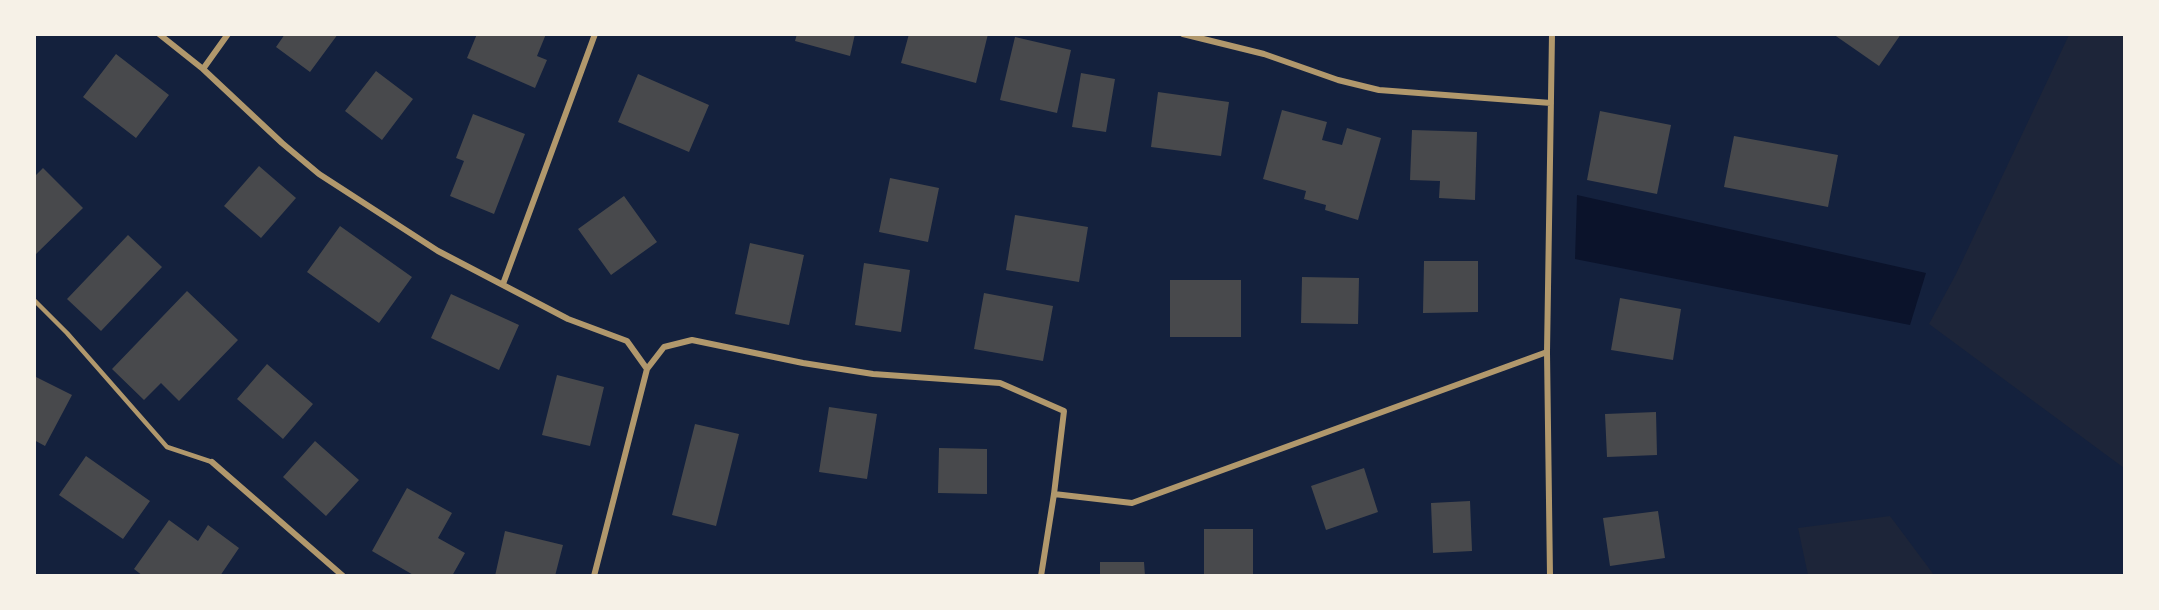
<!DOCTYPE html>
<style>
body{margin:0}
#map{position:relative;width:2159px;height:610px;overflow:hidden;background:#14213d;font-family:Figtree,sans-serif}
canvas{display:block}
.frame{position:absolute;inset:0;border:36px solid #f6f1e7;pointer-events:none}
</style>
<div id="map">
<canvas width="2159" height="610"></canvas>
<div class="frame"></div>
</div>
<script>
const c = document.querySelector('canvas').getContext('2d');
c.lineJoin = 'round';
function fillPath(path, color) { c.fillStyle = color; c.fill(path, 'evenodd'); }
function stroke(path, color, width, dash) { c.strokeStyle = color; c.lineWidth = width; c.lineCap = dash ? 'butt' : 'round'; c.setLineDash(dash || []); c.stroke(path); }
fillPath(new Path2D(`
 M2069 35H2124V468L1929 324 1956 274Z
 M1890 516 1934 575H1808L1798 528Z`), '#1d2539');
fillPath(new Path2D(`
 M1577 195 1926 273 1910 325 1575 259Z`), '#0b132b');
fillPath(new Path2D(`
 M285 34H338L310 72 276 47Z
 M477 34H546L537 56 547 60 535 88 467 58Z
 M797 34H855L850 56 795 41Z
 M909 34H988L976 83 901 63Z
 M1833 34H1901L1879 66Z
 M1015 37 1071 50 1057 113 1000 100Z
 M116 54 169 95 136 138 83 97Z
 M376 71 413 99 382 140 345 111Z
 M1081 73 1115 79 1106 132 1072 127Z
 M638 74 709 105 689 152 618 122Z
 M1158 92 1229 102 1221 156 1151 147Z
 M1282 110 1327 122 1322 140 1342 145 1347 128 1381 138 1358 220 1325 210 1326 205 1304 199 1306 191 1263 179Z
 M1600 111 1671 125 1657 194 1587 180Z
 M473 114 525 134 494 214 450 196 464 161 456 158Z
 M1412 130 1477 132 1475 200 1439 198 1440 181 1410 180Z
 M1734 136 1838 155 1828 207 1724 187Z
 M259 166 296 198 261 238 224 206Z
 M43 168 83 208 34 256V177Z
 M890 178 939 188 928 242 879 232Z
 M624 196 657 242 611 275 578 229Z
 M1015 215 1088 227 1079 282 1006 270Z
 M340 226 412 277 379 323 307 272Z
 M128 235 162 267 101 331 67 299Z
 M750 243 804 255 789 325 735 314Z
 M1424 261H1478V312L1423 313Z
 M864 263 910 270 901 332 855 325Z
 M1302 277 1359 278 1358 324 1301 323Z
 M1170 280H1241V337H1170Z
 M187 291 238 340 179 401 161 383 144 400 112 369Z
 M984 293 1053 306 1043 361 974 349Z
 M451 294 519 325 499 370 431 338Z
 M1620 298 1681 309 1673 360 1611 350Z
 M267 364 313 404 283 439 237 399Z
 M557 375 604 387 590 446 542 435Z
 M34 376 72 395 45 446 34 440Z
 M829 407 877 414 867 479 819 472Z
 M1656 412 1657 455 1607 457 1605 414Z
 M695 424 739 434 716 526 672 515Z
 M315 441 359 480 326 516 283 477Z
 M939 448 987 449V494L938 493Z
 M86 456 150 501 123 539 59 495Z
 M1364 468 1378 512 1326 530 1311 486Z
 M407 488 452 513 438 538 465 553 452 576H415L372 551Z
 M1470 501 1472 551 1433 553 1431 503Z
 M1658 511 1665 558 1610 566 1603 518Z
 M169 520 198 541 208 525 239 548 220 576H143L134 569Z
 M1204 529H1253V576H1204Z
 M505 531 563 545 555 576H495Z
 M1100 562H1144L1145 576H1100Z`), '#48494c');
stroke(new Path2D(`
 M34 300 67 333 167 447 212 462`), '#b1986c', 4.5);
stroke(new Path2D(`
 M159 34 203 69 282 143 319 174 438 251 568 319 627 341 647 369 664 347 692 340 803 363 873 374 1000 383 1064 411 1054 494 1041 576
 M1183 34 1264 54 1338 80 1379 90 1551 103
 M203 69 228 34
 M503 284 595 34
 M212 462 343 576
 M1054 494 1132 503 1547 352
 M594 576 647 369
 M1550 576 1547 352 1552 34`), '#b1986c', 6);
</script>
